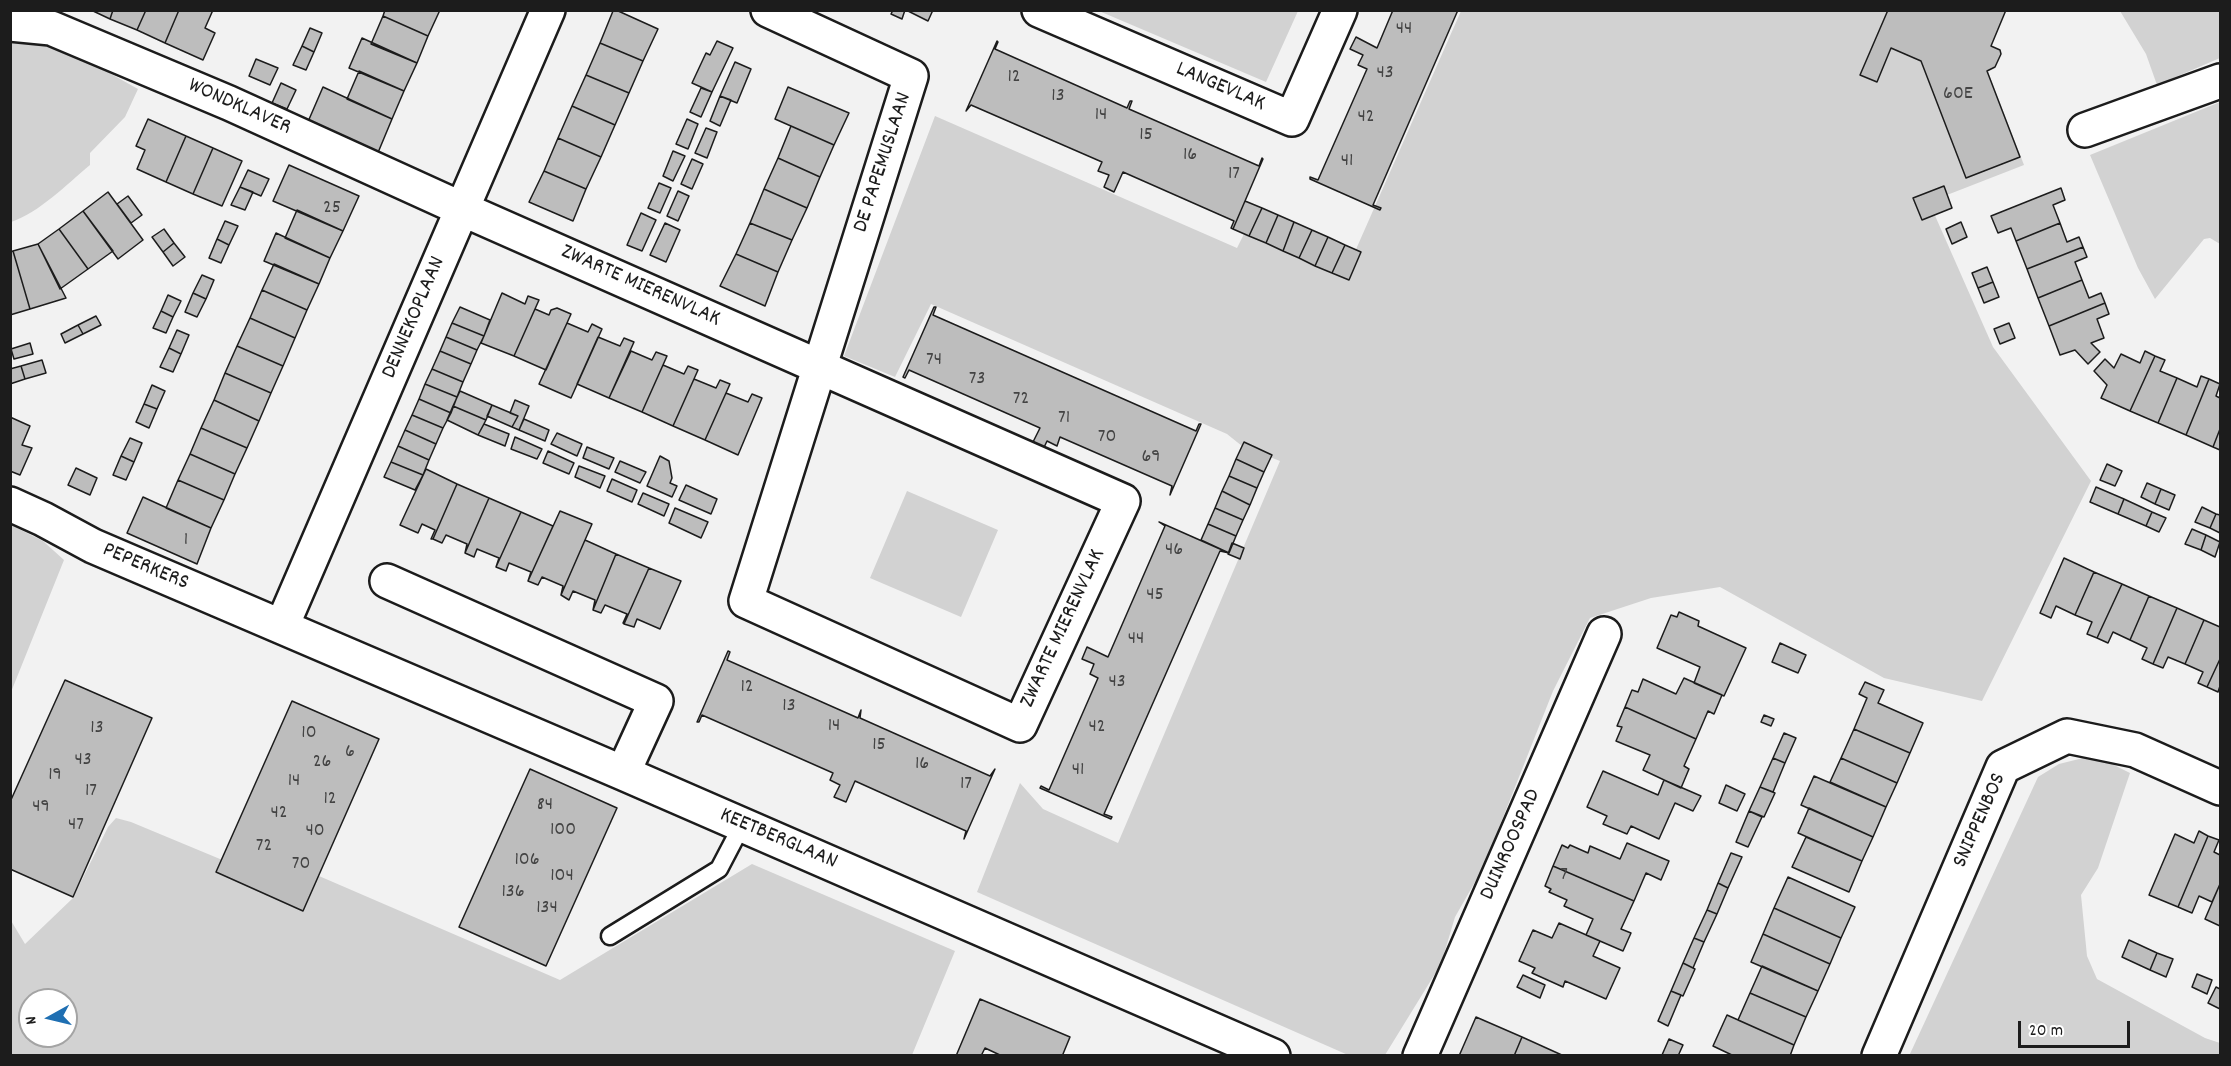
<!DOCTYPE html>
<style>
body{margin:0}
#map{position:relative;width:2231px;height:1066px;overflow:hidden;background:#f2f2f2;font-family:Dekko,sans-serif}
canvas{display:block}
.frame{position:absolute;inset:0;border:12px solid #1c1c1c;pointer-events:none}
.north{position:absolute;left:18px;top:988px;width:60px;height:60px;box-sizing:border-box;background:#fff;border:2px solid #a4a4a4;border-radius:50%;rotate:262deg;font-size:16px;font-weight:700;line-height:24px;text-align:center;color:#1c1c1c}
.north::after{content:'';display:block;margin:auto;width:21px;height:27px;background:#1f6fb2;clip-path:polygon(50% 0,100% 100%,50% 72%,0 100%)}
.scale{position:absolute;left:2018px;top:1021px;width:112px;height:27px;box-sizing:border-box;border:3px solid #1c1c1c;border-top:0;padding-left:8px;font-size:18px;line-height:21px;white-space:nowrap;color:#1c1c1c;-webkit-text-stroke:4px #fff;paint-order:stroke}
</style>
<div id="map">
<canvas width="2231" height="1066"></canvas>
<div class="frame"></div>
<div class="north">N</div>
<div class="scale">20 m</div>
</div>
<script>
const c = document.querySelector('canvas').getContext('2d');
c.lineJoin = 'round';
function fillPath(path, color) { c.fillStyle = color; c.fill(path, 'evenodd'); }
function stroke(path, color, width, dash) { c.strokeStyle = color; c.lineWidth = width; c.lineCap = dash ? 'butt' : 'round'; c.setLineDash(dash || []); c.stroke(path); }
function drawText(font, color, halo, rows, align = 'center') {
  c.font = font + ' Dekko,sans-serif'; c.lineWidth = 5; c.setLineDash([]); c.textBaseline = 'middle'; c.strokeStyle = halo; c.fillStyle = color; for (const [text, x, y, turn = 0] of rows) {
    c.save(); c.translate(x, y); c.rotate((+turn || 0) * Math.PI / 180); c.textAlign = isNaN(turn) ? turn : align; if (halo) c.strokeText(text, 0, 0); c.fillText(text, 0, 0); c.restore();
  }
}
fillPath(new Path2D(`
 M1099 11 1298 10V11L1266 82Z
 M1461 11H2001L1983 59 2024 165 1929 202 1993 347 2091 481 1982 701 1884 678 1720 587 1651 598 1590 618 1553 691 1483 868 1455 917 1441 964 1385 1055H1348L977 892 1020 783 1043 809 1118 843 1280 461 1242 446 1227 434 931 304 895 377 844 356 935 116 1237 248 1246 230 1346 272Z
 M2120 11H2220V58L2157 85 2146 54Z
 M10 41 41 43 86 60 138 89 125 117 90 153V165C66 185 40 212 11 222Z
 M2220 102V244L2210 238 2204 239 2155 299 2138 268 2090 155Z
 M907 491 998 530 961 617 870 578Z
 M11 525 43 541 64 560 11 692Z
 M2083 758 2106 761 2130 773 2098 868 2081 895 2087 956 2097 979 2205 1038 2220 1043V1055L1909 1056 2038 777 2059 764Z
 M116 818 131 822 232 864 279 878 319 876 560 980 752 864 955 951 912 1055 11 1056 10 919 25 944 73 898 108 827ZM30 1000H66V1036H30Z`), '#d2d2d2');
const building = new Path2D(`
 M91 10H113L110 19Z
 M113 10H146L137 30 110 19Z
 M146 10H179L165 43 137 30Z
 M179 10H213L205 28 215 33 203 60 165 43Z
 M385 10H440L428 36 383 16Z
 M616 10 658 29 643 61 600 43 613 11Z
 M893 10H905L902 19 891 14Z
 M906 10H933L928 21Z
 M1393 10H1458L1373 205 1381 208 1380 210 1310 179V177L1318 180 1367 69 1358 65 1363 55 1350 49 1356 37 1377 48Z
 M1888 10H2006L1991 46 2000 50 2001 54 1995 67 1987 71 2020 157 1966 178 1921 61 1891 48 1877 82 1860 75Z
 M383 16 428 36 417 63 371 44Z
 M310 28 322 33 314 52 302 46Z
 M362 38 417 63 404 91 349 68Z
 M717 41 733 48 712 92 692 83 706 53 710 55Z
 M997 41 998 42 995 49 1127 108 1130 101H1132L1129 109 1259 166 1262 158 1263 159 1233 229 1231 228 1234 221 1123 172 1114 192 1104 187 1109 175 1098 171 1102 162 971 105 966 111Z
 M600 43 643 61 629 93 586 75Z
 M302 46 314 52 306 70 293 65Z
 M256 59 278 68 270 85 249 76Z
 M735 62 751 69 737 103 720 96Z
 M359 71 404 91 392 119 347 99Z
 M586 75 629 93 615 125 572 106Z
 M281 83 296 90 287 109 272 103Z
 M323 87 392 119 377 155 307 124Z
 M788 87 849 113 834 145 775 119Z
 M701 88 712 92 701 117 690 112Z
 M720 96 731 100 720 126 710 121Z
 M572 106 615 125 601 157 558 138Z
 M148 119 186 136 166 182 137 169 145 150 136 146Z
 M687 119 698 124 688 149 676 144Z
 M791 126 834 145 820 177 778 158Z
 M706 128 717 132 707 158 695 153Z
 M186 136 213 148 193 194 166 182Z
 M558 138 601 157 586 189 544 171Z
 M213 148 242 161 222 206 193 194Z
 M673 151 685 156 673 181 663 176Z
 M778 158 820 177 807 208 764 189Z
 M692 159 703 164 692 189 681 184Z
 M289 165 359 196 343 231 273 201Z
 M248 170 269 179 261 196 240 187Z
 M544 171 586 189 573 221 529 202Z
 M659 183 671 188 660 213 648 208Z
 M1944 186 1952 208 1922 220 1913 198Z
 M240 187 253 192 245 210 231 205Z
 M2061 188 2065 200 2053 205 2060 223 2016 241 2011 228 1998 233 1991 216Z
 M764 189 807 208 792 240 750 223Z
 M678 191 689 196 678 221 667 216Z
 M108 192 143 240 118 259 83 211Z
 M128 196 142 215 131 223 117 204Z
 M1245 201 1262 208 1249 236 1233 229Z
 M1262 208 1278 215 1266 243 1249 236Z
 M297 210 343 231 330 258 285 238Z
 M83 211 113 251 88 269 59 229Z
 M641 213 656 220 642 251 627 245Z
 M1278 215 1294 222 1283 251 1266 243Z
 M225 221 238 226 229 245 217 239Z
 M1294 222 1312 230 1299 258 1283 251Z
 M1961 222 1967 237 1952 244 1946 229Z
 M665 223 680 230 666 262 650 255Z
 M750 223 792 240 778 272 736 254Z
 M2060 223 2067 242 2079 237 2083 247 2027 269 2016 241Z
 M59 229 88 269 60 289 38 244Z
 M164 229 174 243 163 252 152 237Z
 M1312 230 1328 237 1315 266 1299 258Z
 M276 233 330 258 319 284 264 261Z
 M1328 237 1345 245 1332 273 1315 266Z
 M217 239 229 245 221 263 209 258Z
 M174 243 185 257 173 266 163 252Z
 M38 244 66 298 30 309 13 251Z
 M1345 245 1361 252 1349 280 1332 273Z
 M2083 247 2087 257 2075 262 2082 280 2038 298 2027 269Z
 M13 251 30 309 10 315V252Z
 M736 254 778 272 765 306 720 286Z
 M274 264 319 284 307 310 262 290Z
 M1987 267 1993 282 1978 288 1972 273Z
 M202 275 214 280 206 299 193 293Z
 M2082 280 2089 298 2101 293 2105 303 2049 326 2038 298Z
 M1993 282 1999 297 1984 303 1978 288Z
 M262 290 307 310 295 338 250 318Z
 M193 293 206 299 197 317 185 312Z
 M502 293 525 304 528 296 539 300 514 356 481 343Z
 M168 295 181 301 173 317 161 311Z
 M2105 303 2109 314 2097 319 2104 338 2091 343 2100 352 2088 364 2075 350 2060 355 2049 326Z
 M460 307 490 320 484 336 452 323Z
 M934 307H936L933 315 1196 431 1199 424H1201L1170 495 1172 486 1060 437 1057 446 1047 441 1041 454 1030 448 1040 428 909 370 905 378 903 377Z
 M557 308 571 314 546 370 514 356 535 309 549 315 551 310Z
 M161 311 173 317 166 333 153 328Z
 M96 316 101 325 83 334 78 325Z
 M250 318 295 338 283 366 237 346Z
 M452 323 484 336 477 350 446 337Z
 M567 323 588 332 592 324 602 329 571 398 539 384Z
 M2009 323 2015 338 2000 344 1994 329Z
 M78 325 83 334 65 343 61 334Z
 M177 330 189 335 181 354 169 348Z
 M446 337 477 350 471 364 440 351Z
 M598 337 620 346 624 338 634 342 609 398 577 384Z
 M30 343 33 354 14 359 11 349Z
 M237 346 283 366 271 393 225 373Z
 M169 348 181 354 173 372 160 367Z
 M440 351 471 364 463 382 432 369Z
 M631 351 652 360 656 352 667 356 642 412 609 398Z
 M2145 351 2155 356 2130 411 2101 398 2107 385 2094 371 2105 359 2114 368 2121 354 2140 363Z
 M2155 356 2165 360 2160 371 2177 378 2158 423 2130 411Z
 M42 360 46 373 25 379 21 366Z
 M663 365 684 374 688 366 698 370 673 426 642 412Z
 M21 366 25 379 10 384V369Z
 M432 369 463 382 457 397 425 384Z
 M225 373 271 393 259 421 214 400Z
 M2201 376 2209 379 2186 435 2158 423 2177 378 2197 387Z
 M694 379 716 388 720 380 730 384 705 440 673 426Z
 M2209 379 2220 384 2216 396 2220 398V429L2213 447 2186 435Z
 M425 384 457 397 451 413 419 399Z
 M152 385 165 391 157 409 144 404Z
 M460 391 492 405 486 420 453 406Z
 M726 393 748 402 752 394 762 398 738 455 705 440Z
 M419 399 451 413 443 428 412 415Z
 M214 400 259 421 247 448 201 428Z
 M515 400 529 406 519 430 512 427 518 416 510 413Z
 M144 404 157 409 149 428 136 422Z
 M492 405 518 416 512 427 487 416Z
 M453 406 486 420 478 435 447 420Z
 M412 415 443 428 436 444 405 430Z
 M10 417 30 426 22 445 32 448 20 475 10 471Z
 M524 419 549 430 545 441 519 430Z
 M484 424 509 434 505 446 478 435Z
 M201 428 247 448 235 474 190 454Z
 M2220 429V450L2213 447Z
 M405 430 436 444 429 460 398 446Z
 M557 433 582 444 577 456 551 444Z
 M515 437 542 449 537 459 511 449Z
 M130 438 142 443 134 462 121 456Z
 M1244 442 1272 455 1264 472 1236 459Z
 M398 446 429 460 423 475 391 462Z
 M587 447 614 458 609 469 583 458Z
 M548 451 574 463 569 474 543 463Z
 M190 454 235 474 224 500 178 480Z
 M121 456 134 462 126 480 113 475Z
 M660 456 669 461 672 478 670 483 677 486 672 497 647 486Z
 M1236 459 1264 472 1257 488 1229 476Z
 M620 461 646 472 640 483 615 472Z
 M391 462 423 475 415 490 384 477Z
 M2107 464 2122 471 2115 486 2100 480Z
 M579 466 605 476 600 488 575 477Z
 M76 468 97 478 90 495 68 485Z
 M426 469 457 484 433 539H431L435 530 422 524 418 533 400 525Z
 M1229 476 1257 488 1250 505 1222 491Z
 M612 479 637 490 632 502 607 491Z
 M178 480 224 500 211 528 166 508Z
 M2147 483 2161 489 2155 504 2141 497Z
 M457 484 489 498 465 553 467 544 446 535 442 543 433 539Z
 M686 485 717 499 711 514 679 500Z
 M2096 487 2124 499 2118 514 2090 502Z
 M2161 489 2175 495 2169 510 2155 504Z
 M1222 491 1250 505 1243 520 1215 508Z
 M643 493 669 504 664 516 638 504Z
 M143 497 211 528 197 564 127 533Z
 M489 498 521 512 496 567 499 558 477 549 474 557 465 553Z
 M2124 499 2152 512 2146 526 2118 514Z
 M2202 507 2216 514 2210 528 2195 522Z
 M675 508 708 522 701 538 669 523Z
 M1215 508 1243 520 1236 536 1208 524Z
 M560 511 592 524 561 595 563 586 542 577 538 585 528 581Z
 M521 512 553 526 528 581 531 572 509 563 506 571 496 567Z
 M2152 512 2166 518 2159 532 2146 526Z
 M2216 514 2220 515V533L2210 528Z
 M1159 522 1229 553 1220 551 1104 814 1112 817 1111 819 1040 788 1041 786 1049 790 1098 678 1090 674 1094 664 1082 659 1087 647 1108 657 1165 526Z
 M1208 524 1236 536 1229 553 1201 540Z
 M2192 529 2206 535 2201 550 2185 544Z
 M2206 535 2220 542 2215 557 2201 550Z
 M585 540 616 554 593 610 595 600 573 591 569 600 561 595Z
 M1232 543 1244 548 1240 559 1228 554Z
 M616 554 649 568 624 624 623 623 627 614 605 605 601 613 593 610Z
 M2064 558 2094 572 2075 615 2056 606 2051 618 2040 613Z
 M649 568 681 581 660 629 637 619 634 627 624 624Z
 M2094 572 2122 584 2097 638 2087 634 2092 622 2075 615Z
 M2122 584 2149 596 2130 640 2113 632 2108 643 2097 638Z
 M2149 596 2177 608 2153 664 2142 659 2147 648 2130 640Z
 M2177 608 2204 620 2185 664 2168 657 2163 668 2153 664Z
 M1679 612 1699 621 1698 626 1746 648 1724 696 1694 683 1700 667 1657 648 1671 615 1677 617Z
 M2204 620 2220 627V659L2207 687 2198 683 2203 672 2185 664Z
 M1780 643 1806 655 1798 673 1772 662Z
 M728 651 730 652 727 660 858 718 861 710 860 718 990 776 995 769 964 839 966 831 855 781 846 802 834 797 840 785 830 780 833 773 702 715 699 722H697Z
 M2220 659V686L2218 692 2207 687Z
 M1684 678 1722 695 1714 714 1708 711 1696 739 1625 707 1632 690 1638 692 1643 679 1676 694Z
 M65 680 152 718 73 897 10 869V802Z
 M1865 682 1884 690 1878 703 1923 723 1910 753 1854 729 1867 698 1859 694Z
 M292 701 379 739 303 911 216 872Z
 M1625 707 1696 739 1684 766 1689 769 1681 788 1643 770 1650 755 1616 741 1622 727 1617 726Z
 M1764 715 1774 719 1771 726 1761 722Z
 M1854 729 1910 753 1897 783 1841 758Z
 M1784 733 1796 738 1785 763 1773 758Z
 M1773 758 1785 763 1773 792 1760 787Z
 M1841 758 1897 783 1886 807 1830 782Z
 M530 769 617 808 546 966 459 927Z
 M1603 771 1658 795 1664 780 1701 796 1693 811 1675 803 1659 839 1631 826 1627 834 1603 824 1607 816 1587 807Z
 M1814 776 1886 807 1873 837 1801 805Z
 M1726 785 1745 794 1737 811 1719 803Z
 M1760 787 1775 793 1764 817 1749 811Z
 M1809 808 1873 837 1862 861 1798 833Z
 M1749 811 1762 817 1748 847 1736 842Z
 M2199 831 2208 836 2178 907 2149 895 2175 834 2194 843Z
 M2208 836 2219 840 2214 852 2220 855V884L2212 902 2199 896 2192 913 2178 907Z
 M1806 837 1862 861 1849 892 1792 867Z
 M1627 843 1669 861 1661 880 1646 873 1634 901 1553 866 1562 845 1568 848 1570 845 1588 853 1590 846 1620 859Z
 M1731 853 1742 857 1728 888 1718 883Z
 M1553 866 1634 901 1621 929 1631 933 1623 951 1586 935 1593 919 1564 906 1567 900 1549 892 1551 889 1545 886Z
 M1788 877 1855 907 1841 938 1774 908Z
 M1718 883 1728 888 1717 914 1707 910Z
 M2220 884V926L2205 919Z
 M1774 908 1841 938 1830 964 1763 934Z
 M1707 910 1717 914 1704 942 1694 938Z
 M1559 923 1600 941 1593 956 1620 968 1606 999 1565 981 1563 987 1532 973 1535 968 1519 961 1533 930 1552 938Z
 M1763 934 1830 964 1818 991 1751 962Z
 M1694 938 1704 942 1693 968 1683 963Z
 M2129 940 2157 953 2150 970 2122 957Z
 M2157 953 2173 959 2166 977 2150 970Z
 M1683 963 1695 969 1683 996 1671 991Z
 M1762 966 1818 991 1806 1017 1750 993Z
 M2197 974 2212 980 2207 994 2192 987Z
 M1523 975 1545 985 1540 998 1517 987Z
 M2216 987 2220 989V1009L2208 1003Z
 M1671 991 1681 995 1668 1026 1658 1021Z
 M1750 993 1806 1017 1794 1045 1738 1020Z
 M980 999 1070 1037 1063 1054 1065 1056H1002L985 1048 981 1056H956Z
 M1727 1015 1794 1045 1790 1056H1734L1713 1046Z
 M1476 1017 1522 1037 1514 1056H1459Z
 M1522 1037 1564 1056H1514Z
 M1669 1039 1683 1045 1678 1056 1662 1055Z`);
fillPath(building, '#bdbdbd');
stroke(building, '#1c1c1c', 1.5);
const lane = new Path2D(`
 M610 936 719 869 742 825`);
const street = new Path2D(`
 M1039 10 1292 119 1340 10
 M10 24 51 28 229 103 462 209 1123 501 1020 725 746 601 911 76 768 10
 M2085 130 2220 81
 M10 504 43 519 93 546 623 773 1273 1056
 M387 581 656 701 623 773
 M282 626 548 10
 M1420 1056 1604 634
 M1879 1056 2003 767 2067 736 2135 750 2220 788`);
stroke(lane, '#1c1c1c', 21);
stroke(street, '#1c1c1c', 38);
stroke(lane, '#fff', 16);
stroke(street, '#fff', 33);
drawText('20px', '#444', null, [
 ["44",1404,30],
 ["43",1385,74],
 ["12",1014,78],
 ["60E",1958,95],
 ["13",1058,97],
 ["14",1101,116],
 ["42",1366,118],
 ["15",1146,136],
 ["16",1190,156],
 ["41",1347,162],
 ["17",1234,175],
 ["25",332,209],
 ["74",934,361],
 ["73",977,380],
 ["72",1021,400],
 ["71",1064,419],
 ["70",1107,438],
 ["69",1151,458],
 ["1",186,541],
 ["46",1174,551],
 ["45",1155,596],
 ["44",1136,640],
 ["43",1117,683],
 ["12",747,688],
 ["13",789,707],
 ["14",834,727],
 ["42",1097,728],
 ["13",97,729],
 ["10",309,734],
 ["15",879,746],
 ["6",350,753],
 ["43",83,761],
 ["26",322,763],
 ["16",922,765],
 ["41",1078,771],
 ["19",55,776],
 ["14",294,782],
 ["17",966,785],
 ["17",91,792],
 ["12",330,800],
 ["84",545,806],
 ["49",41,808],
 ["42",279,814],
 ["47",76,826],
 ["100",563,831],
 ["40",315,832],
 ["72",264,847],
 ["106",527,861],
 ["70",301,865],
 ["7",1564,876],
 ["104",562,877],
 ["136",513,893],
 ["134",547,909]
]);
drawText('22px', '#1c1c1c', '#fff', [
 ["LANGEVLAK",1220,88,23],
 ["WONDKLAVER",239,108,24],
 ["DE PAPEMUSLAAN",884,163,-72],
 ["ZWARTE MIERENVLAK",640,287,24],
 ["DENNEKOPLAAN",415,318,-67],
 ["PEPERKERS",145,568,23],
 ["ZWARTE MIERENVLAK",1064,629,-65],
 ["SNIPPENBOS",1981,821,-66],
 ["KEETBERGLAAN",778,840,23],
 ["DUINROOSPAD",1512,845,-66]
]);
</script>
